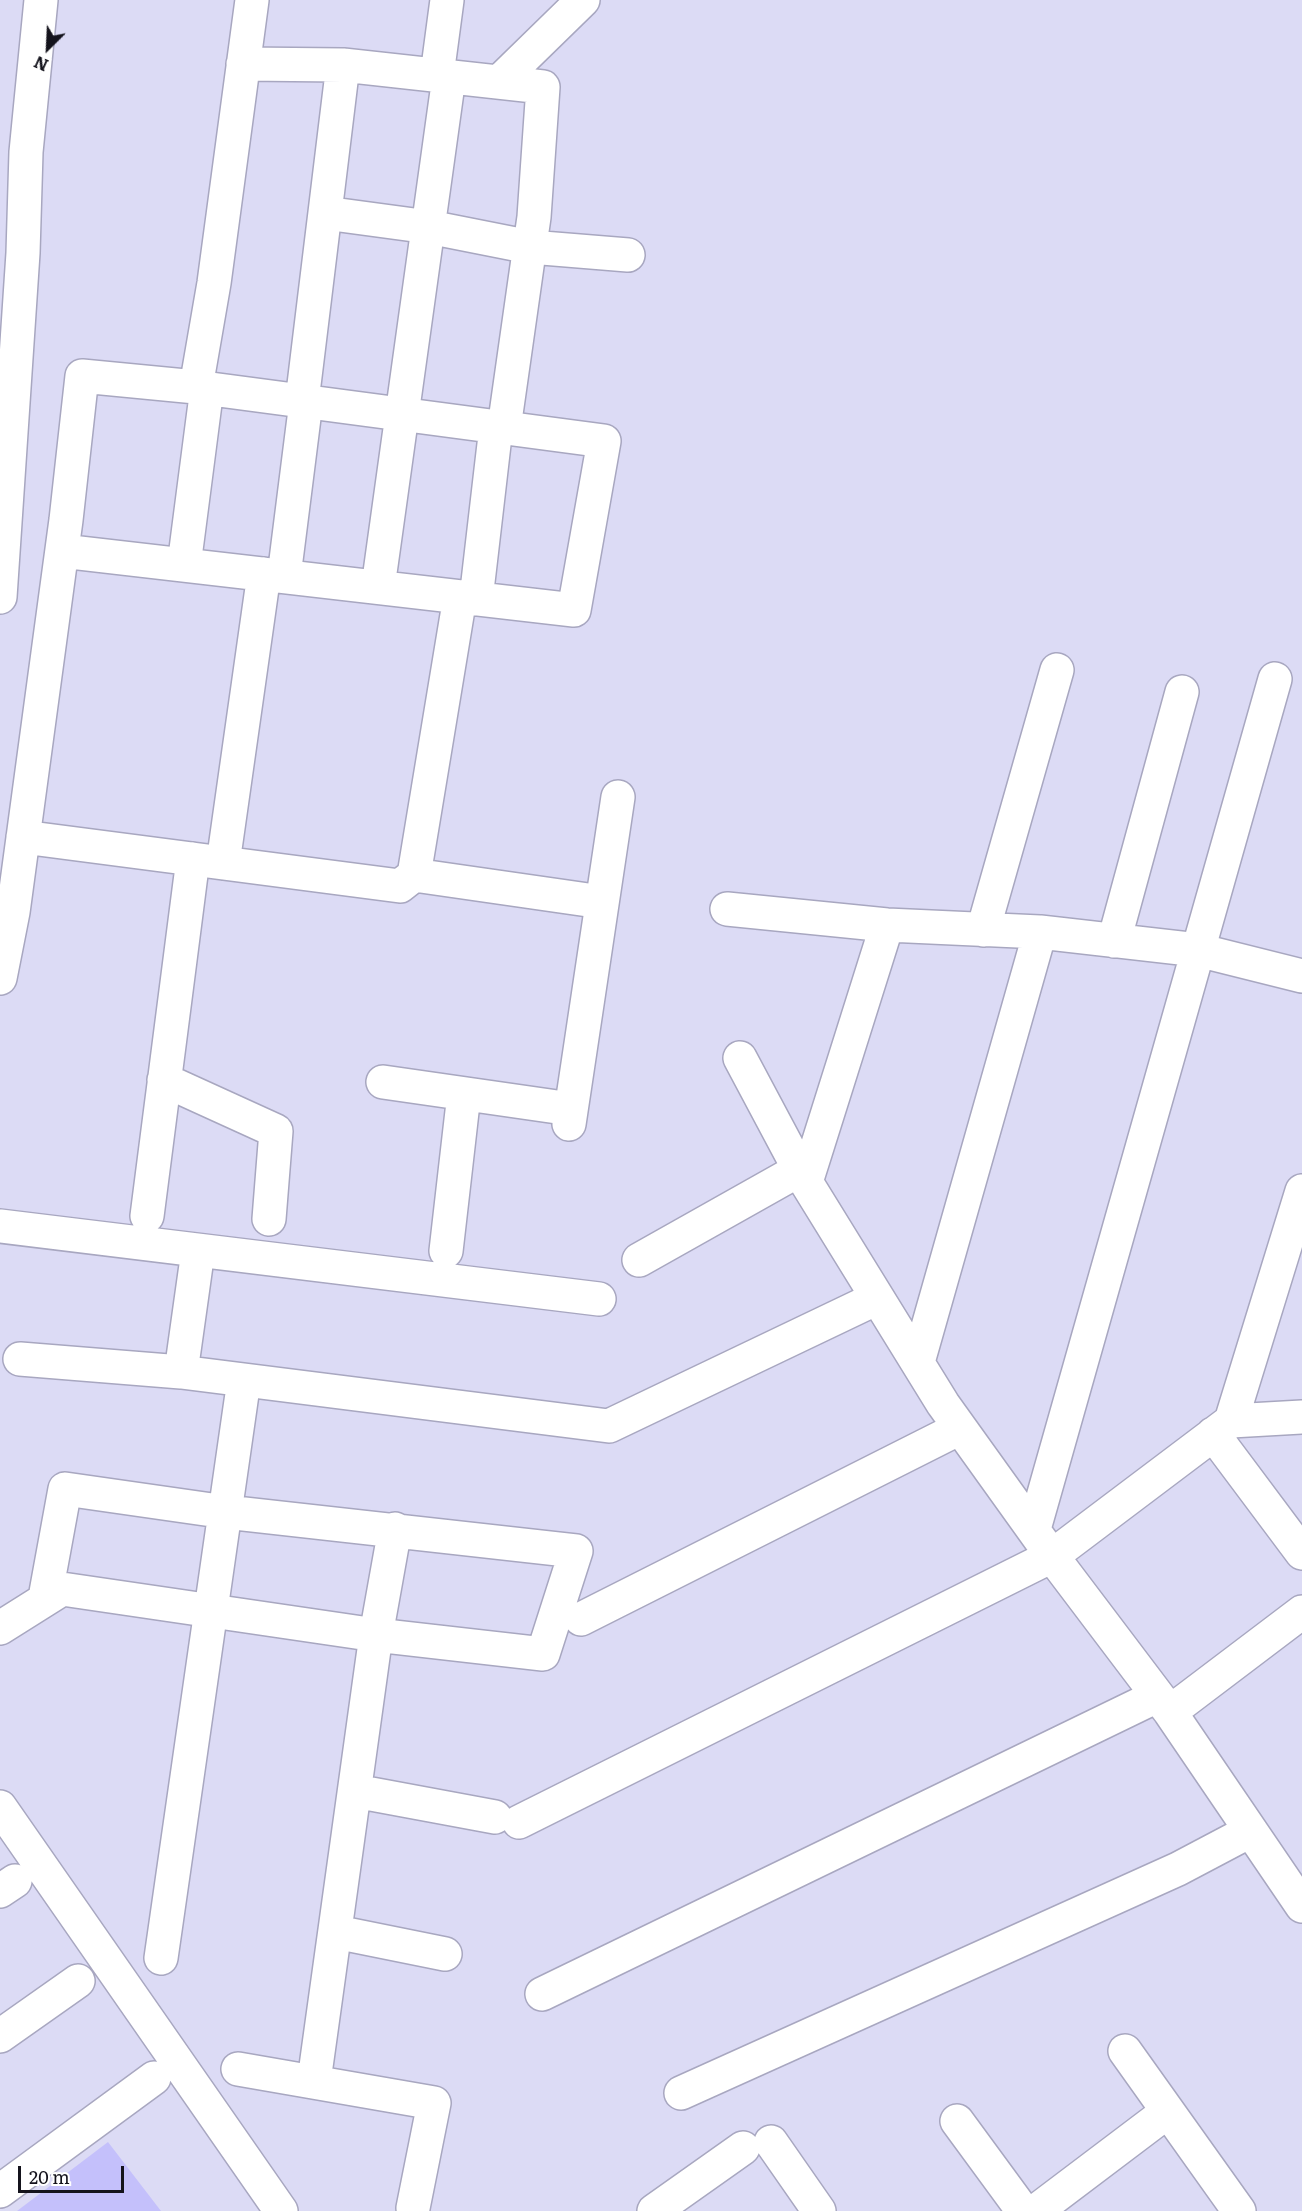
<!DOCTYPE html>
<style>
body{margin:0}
#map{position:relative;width:1302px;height:2211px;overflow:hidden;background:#dcdbf5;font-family:Literata,serif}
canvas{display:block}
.north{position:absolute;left:18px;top:18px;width:60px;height:60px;-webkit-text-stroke:4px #fff;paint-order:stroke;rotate:204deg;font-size:16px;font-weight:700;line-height:24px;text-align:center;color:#14131c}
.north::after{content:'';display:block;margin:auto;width:21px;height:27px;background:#14131c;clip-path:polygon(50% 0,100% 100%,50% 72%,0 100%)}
.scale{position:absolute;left:18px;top:2166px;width:106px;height:27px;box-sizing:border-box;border:3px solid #14131c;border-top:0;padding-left:8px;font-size:18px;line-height:21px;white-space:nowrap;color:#14131c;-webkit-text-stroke:4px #fff;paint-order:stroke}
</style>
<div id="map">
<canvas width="1302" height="2211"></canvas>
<div class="north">N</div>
<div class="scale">20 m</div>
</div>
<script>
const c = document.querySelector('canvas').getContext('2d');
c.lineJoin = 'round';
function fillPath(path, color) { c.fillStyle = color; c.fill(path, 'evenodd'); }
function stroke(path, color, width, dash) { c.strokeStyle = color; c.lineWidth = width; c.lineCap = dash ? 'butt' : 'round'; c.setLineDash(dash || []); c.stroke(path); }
fillPath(new Path2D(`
 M108 2142 161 2211H17Z`), '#c4c0fb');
const minor = new Path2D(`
 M243 64 343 65 543 87 534 217 504 428
 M437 75 447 0
 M499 82 583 0
 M325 213 429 227 530 247 628 255
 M196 387 214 283 252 0
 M302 401 343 65
 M184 565 207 388
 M284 576 306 402
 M378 587 449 77
 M0 597 23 253 26 152 41 0
 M476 599 496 427
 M23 837 400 886 414 875 602 902
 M223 863 264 574
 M414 875 460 597
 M727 909 887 925 1040 932 1198 950 1302 976
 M983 930 1057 670
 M1114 941 1182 692
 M0 978 13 912 66 520 82 376 196 387 604 441 574 610 62 551
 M740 1058 806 1182 943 1404 1052 1556 1170 1712 1302 1906
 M164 1080 276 1131 269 1219
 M383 1082 571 1109
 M569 1124 618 797
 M806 1182 887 925
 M147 1216 193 859
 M0 1226 599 1299
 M446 1251 464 1094
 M639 1260 799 1170
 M20 1359 181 1372 609 1426 877 1298
 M918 1362 1040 932
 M181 1372 198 1251
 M1231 1421 1302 1417
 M1213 1434 1302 1553
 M1034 1529 1275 679
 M581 1619 960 1428
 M0 1628 62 1589 376 1635 543 1654 576 1551 226 1512 65 1489 45 1598
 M1170 1712 1302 1612
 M355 1791 495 1817
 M0 1807 281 2211
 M519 1822 1052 1556 1231 1421 1302 1191
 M0 1891 15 1881
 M336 1932 445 1954
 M161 1958 244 1380
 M542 1994 1157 1696
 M0 2036 78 1981
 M1125 2051 1239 2211
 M238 2069 434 2103 413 2208
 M314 2081 376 1635 395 1529
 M681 2093 1178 1869 1250 1831
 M957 2121 1023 2211
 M771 2142 819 2211
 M0 2191 154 2078
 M654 2211 743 2148
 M1036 2211 1167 2112`);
stroke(minor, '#a8a7c0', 36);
stroke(minor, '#fff', 33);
</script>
